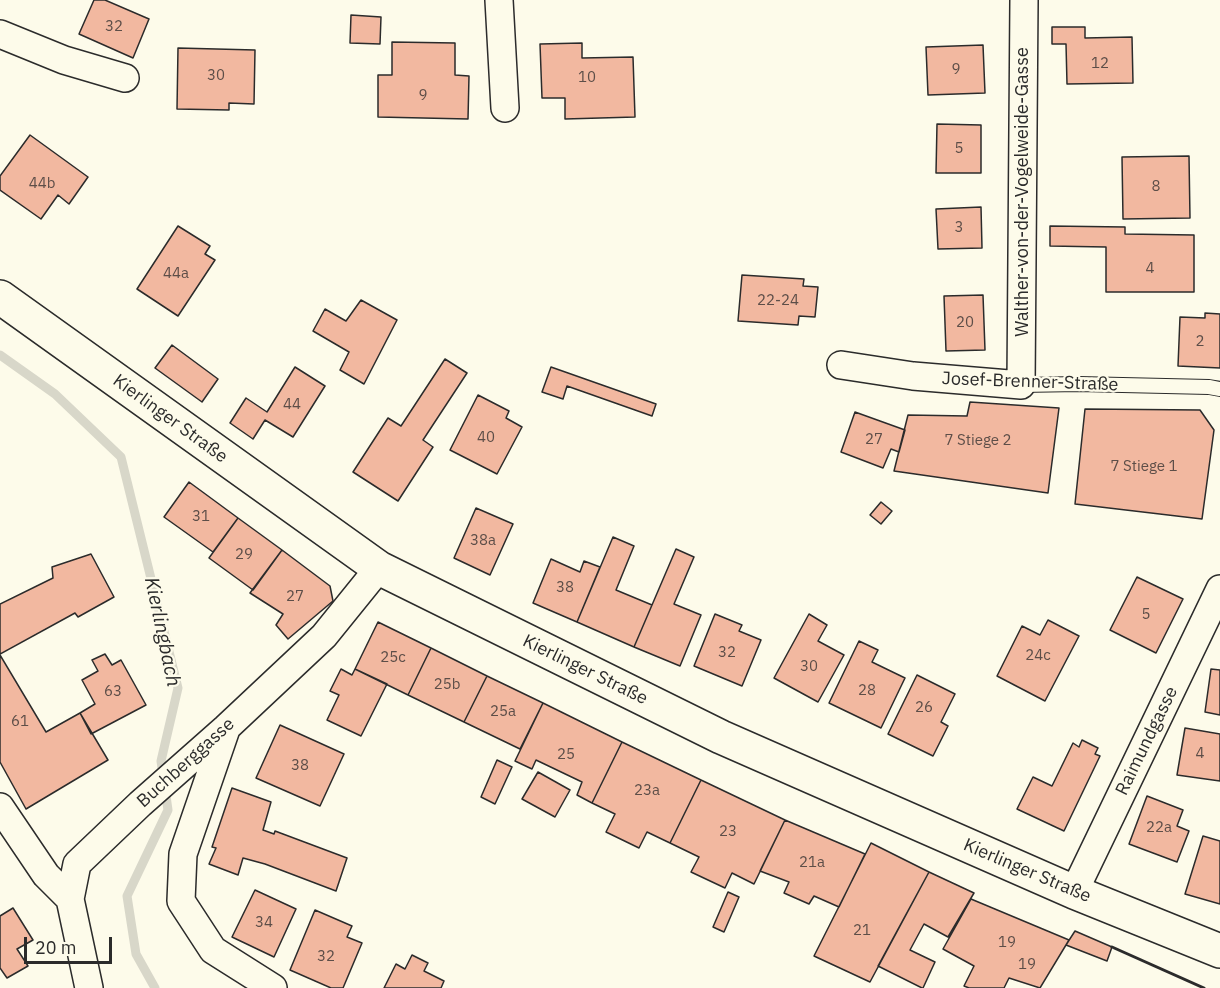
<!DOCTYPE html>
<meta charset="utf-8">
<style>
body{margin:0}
#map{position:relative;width:1220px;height:988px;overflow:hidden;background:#fdfbea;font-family:"IBM Plex Sans",sans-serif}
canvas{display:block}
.scale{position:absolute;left:24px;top:937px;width:88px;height:27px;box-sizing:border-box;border:3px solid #2b2b2b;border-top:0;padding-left:8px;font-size:18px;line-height:21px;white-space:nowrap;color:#2b2b2b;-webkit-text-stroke:4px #fdfbea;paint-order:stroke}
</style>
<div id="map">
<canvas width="1220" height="988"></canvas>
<div class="scale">20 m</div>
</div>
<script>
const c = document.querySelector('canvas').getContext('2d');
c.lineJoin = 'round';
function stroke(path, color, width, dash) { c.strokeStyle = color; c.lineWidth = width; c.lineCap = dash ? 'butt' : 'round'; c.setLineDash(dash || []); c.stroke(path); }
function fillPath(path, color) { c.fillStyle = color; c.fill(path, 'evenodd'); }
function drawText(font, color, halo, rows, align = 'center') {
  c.font = font + ' "IBM Plex Sans",sans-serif'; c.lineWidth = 4.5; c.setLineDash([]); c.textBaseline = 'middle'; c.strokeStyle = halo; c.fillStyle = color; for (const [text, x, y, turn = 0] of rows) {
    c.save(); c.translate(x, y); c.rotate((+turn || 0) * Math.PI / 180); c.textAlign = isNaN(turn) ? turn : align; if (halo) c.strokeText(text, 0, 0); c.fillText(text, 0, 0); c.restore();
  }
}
stroke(new Path2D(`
 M0 355 55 394 121 457 178 688 161 761 168 810 127 896 136 954 155 988`), '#d8d7c9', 9);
const building = new Path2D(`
 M94 0H105L149 19 133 58 79 34Z
 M351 15 381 17 380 44 350 43Z
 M1052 27H1085V38L1132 37 1133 83 1067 84 1066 44H1052Z
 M392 42 455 43V75L469 76 468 119 378 117V75H392Z
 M582 43V58L633 57 635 117 565 119V98H542L540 44Z
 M983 45 985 93 928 95 926 47Z
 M178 48 255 50 254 104 229 103V110L177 109Z
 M937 124 981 125V173H936Z
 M30 135 88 177 69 204 58 195 41 219 0 190V176Z
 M1189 156 1190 218 1123 219 1122 157Z
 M981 207 982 248 938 249 936 209Z
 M178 226 210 246 205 254 215 260 178 316 137 289Z
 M1050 226 1125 227V234L1194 235V292H1106V247L1050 246Z
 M742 275 804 279 803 286 818 287 815 317 799 316 798 325 738 321Z
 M983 295 985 350 946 351 944 296Z
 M361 300 397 320 364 384 340 370 349 352 313 331 325 309 346 321Z
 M1205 313 1220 314V368L1178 366 1180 317 1205 318Z
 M172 345 218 379 202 402 155 368Z
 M445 359 467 373 423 440 433 447 398 501 353 472 388 418 401 426Z
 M295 367 325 386 293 437 265 420 253 439 230 423 246 398 267 412Z
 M551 367 656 404 652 416 567 386 563 399 542 392Z
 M478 395 509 411 506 418 522 427 497 474 450 450Z
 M970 402 1059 408 1048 493 894 471 908 415 967 416Z
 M1085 409 1200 410 1214 430 1202 519 1075 504Z
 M855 412 905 430 899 452 891 449 883 468 841 452Z
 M189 482 238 518 213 552 164 517Z
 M881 502 892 511 881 524 870 515Z
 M476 508 513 524 490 575 454 558Z
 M238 518 282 550 253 590 209 558Z
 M613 537 634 546 616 590 652 605 634 647 577 622Z
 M676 549 694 557 674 604 701 615 680 666 634 647Z
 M282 550 330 586 333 601 288 639 276 625 283 614 250 593Z
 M91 554 114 597 78 617 75 613 0 654V604L53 578 52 567Z
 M551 559 580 572 584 561 600 567 577 622 533 603Z
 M1137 577 1183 599 1156 653 1110 630Z
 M715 614 742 625 739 631 761 640 742 686 694 666Z
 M809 614 827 625 818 641 844 655 818 702 774 678Z
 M1048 620 1079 636 1045 701 997 676 1022 626 1040 635Z
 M378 622 431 648 408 695 355 669Z
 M859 641 878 650 872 662 905 678 881 728 829 703Z
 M431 648 487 676 464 722 408 695Z
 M105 654 112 665 121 660 146 705 91 734 80 713 95 704 82 680 98 671 92 660Z
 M0 655 46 732 80 713 108 760 26 809 0 762Z
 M341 669 352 675 355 669 387 684 361 736 327 720 339 695 330 691Z
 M1211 669 1220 670V715L1205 712Z
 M917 675 955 694 941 722 948 726 933 756 888 734Z
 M487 676 543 703 520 749 464 722Z
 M543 703 622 742 592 803 577 795 582 782 536 760 532 769 515 761Z
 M280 725 344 754 320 806 256 778Z
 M1185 728 1220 734V781L1177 775Z
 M1082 740 1098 748 1095 754 1100 756 1064 831 1017 809 1033 777 1052 786 1073 743 1079 747Z
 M622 742 701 780 670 843 647 832 639 848 606 832 615 814 592 803Z
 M497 760 512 767 495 804 481 797Z
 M538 772 570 790 555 817 522 799Z
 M701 780 785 820 754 884 732 873 725 888 691 872 699 857 670 843Z
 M232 788 271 802 263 830 274 834 275 831 347 858 336 891 265 864 243 858 238 875 209 864 216 848 212 847Z
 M1147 796 1183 810 1177 826 1189 831 1177 862 1129 844Z
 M785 820 865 854 839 907 814 896 809 904 784 893 789 882 760 871Z
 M1203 836 1220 841V904L1185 894Z
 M871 843 929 872 870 982 814 956Z
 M929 872 974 893 948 937 924 924 910 950 935 962 923 988H922L878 966Z
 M255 890 296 909 274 957 232 937Z
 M728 892 739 897 724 932 713 927Z
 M971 899 1069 940 1040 988 1009 978 1004 988H969L964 986 974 966 943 949Z
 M13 908 33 940 17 949 28 966 7 978 0 968V916Z
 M315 910 352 926 347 937 362 943 343 988H331L290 970Z
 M1075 931 1112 947 1107 961 1066 945Z
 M412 955 428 963 424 971 444 981 441 988H384L396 964 405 969Z`);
fillPath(building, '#f2b8a0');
stroke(building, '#2b2b2b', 1.5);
const service = new Path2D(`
 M1021 385 1079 384 1209 387 1220 389`);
const minor = new Path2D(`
 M499 0 505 108
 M0 34 64 60 125 78
 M841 365 913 376 1021 385 1024 0
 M226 729 183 854 181 901 213 950 273 988
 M0 807 46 875 70 899
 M1074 892 1220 589
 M89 988 70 899 77 864 140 804 226 728 324 636 379 568`);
const primary = new Path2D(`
 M0 297 379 568 721 737 1074 892 1220 951`);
stroke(service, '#2b2b2b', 16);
stroke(minor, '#2b2b2b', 30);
stroke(primary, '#2b2b2b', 36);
stroke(service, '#fdfbea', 14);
stroke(minor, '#fdfbea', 27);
stroke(primary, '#fdfbea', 33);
stroke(new Path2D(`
 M1112 947 1204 988`), '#2b2b2b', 3);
drawText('15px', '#5d4e48', null, [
 ["32",114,27],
 ["12",1100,64],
 ["9",956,70],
 ["30",216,76],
 ["10",587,78],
 ["9",423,96],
 ["5",959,149],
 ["44b",42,184],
 ["8",1156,187],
 ["3",959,228],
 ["4",1150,269],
 ["44a",176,274],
 ["22-24",778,301],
 ["20",965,323],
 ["2",1200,342],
 ["44",292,405],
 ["40",486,438],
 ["27",874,440],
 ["7 Stiege 2",978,441],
 ["7 Stiege 1",1144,467],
 ["31",201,517],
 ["38a",483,541],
 ["29",244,555],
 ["38",565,588],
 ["27",295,597],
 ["5",1146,615],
 ["32",727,653],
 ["24c",1038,656],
 ["25c",393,658],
 ["30",809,667],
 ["25b",447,685],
 ["28",867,691],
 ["63",113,692],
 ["26",924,708],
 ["25a",503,712],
 ["61",20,722],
 ["4",1200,754],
 ["25",566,755],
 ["38",300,766],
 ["23a",647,791],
 ["22a",1159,828],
 ["23",728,832],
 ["21a",812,863],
 ["34",264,923],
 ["21",862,931],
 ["19",1007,943],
 ["32",326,957],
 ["19",1027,965]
]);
drawText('18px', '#2b2b2b', '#fdfbea', [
 ["Walther-von-der-Vogelweide-Gasse",1023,192,-90],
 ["Josef-Brenner-Straße",1030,382,2],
 ["Kierlinger Straße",170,419,36],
 ["Kierlinger Straße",585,670,26],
 ["Raimundgasse",1147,741,-64],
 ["Buchberggasse",186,763,-42],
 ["Kierlinger Straße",1027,871,23]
]);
drawText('italic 20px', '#2b2b2b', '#fdfbea', [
 ["Kierlingbach",162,632,78]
]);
</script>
